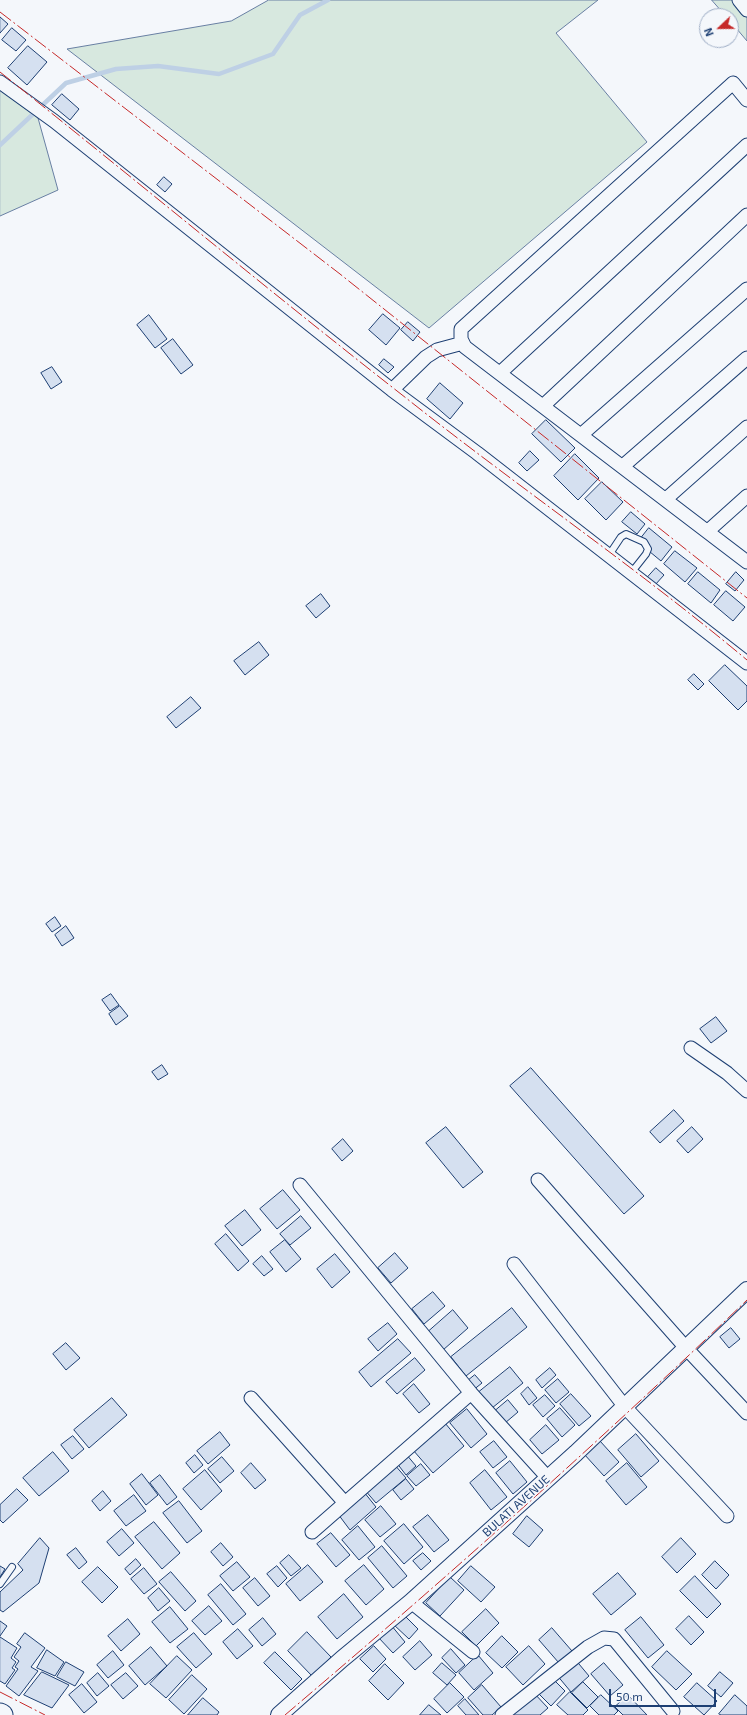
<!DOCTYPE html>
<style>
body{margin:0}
#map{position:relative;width:747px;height:1715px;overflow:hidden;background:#f4f7fb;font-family:"Exo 2",sans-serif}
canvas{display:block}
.north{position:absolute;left:699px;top:8px;width:40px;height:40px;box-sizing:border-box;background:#f4f7fb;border:1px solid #9eadc5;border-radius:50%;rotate:248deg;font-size:11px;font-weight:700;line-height:16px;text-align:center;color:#1d3f73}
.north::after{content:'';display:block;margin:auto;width:14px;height:18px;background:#c62828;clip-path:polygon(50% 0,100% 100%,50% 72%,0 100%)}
.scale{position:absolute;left:609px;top:1689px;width:107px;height:18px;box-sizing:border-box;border:2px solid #1d3f73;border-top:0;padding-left:5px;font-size:12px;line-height:14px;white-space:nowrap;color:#1d3f73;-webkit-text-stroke:3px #f4f7fb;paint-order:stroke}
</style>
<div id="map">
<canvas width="747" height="1715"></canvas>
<div class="north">N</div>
<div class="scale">50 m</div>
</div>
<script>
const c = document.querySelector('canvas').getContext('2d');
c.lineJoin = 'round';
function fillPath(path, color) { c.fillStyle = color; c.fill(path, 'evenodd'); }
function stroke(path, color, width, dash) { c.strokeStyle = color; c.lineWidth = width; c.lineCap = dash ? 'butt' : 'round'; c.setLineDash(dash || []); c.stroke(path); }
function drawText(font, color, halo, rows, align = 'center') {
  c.font = font + ' "Exo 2",sans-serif'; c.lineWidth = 3; c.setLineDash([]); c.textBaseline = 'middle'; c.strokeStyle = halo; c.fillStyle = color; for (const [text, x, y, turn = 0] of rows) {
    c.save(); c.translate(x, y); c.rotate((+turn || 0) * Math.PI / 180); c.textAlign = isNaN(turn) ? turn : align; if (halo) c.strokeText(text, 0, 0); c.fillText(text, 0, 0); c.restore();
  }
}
const green = new Path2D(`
 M269 0H598L556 33 647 142 429 328 67 49 231 21Z
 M712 0H747V41L731 22V16H726Z
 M0 90 38 118 58 190 0 216Z`);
fillPath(green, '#d7e8df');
stroke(green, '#687fa3', 1);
stroke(new Path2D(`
 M0 145 66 83 116 69 158 66 219 74 273 54 300 15 328 0`), '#bed0e5', 4.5);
const building = new Path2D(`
 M0 17 8 24 0 33Z
 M12 28 26 40 16 51 2 40Z
 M28 46 47 62 27 85 8 68Z
 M62 94 79 109 70 120 52 105Z
 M164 177 172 184 165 192 157 185Z
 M383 314 400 328 386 345 369 330Z
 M149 315 167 339 155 348 137 325Z
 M408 322 420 332 413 341 401 330Z
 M173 339 193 365 181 374 161 348Z
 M384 359 394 367 388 373 379 365Z
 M52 367 62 382 51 389 41 373Z
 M440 383 463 403 450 419 427 399Z
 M546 420 575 448 561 462 532 434Z
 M530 451 539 460 527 471 519 463Z
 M575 454 599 478 578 500 554 476Z
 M602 482 623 502 606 520 585 499Z
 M631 512 645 524 637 534 622 522Z
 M649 528 672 547 661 561 638 542Z
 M675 551 697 568 685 582 664 564Z
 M656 568 664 575 655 585 647 578Z
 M698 572 720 590 711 603 688 584Z
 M736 572 744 580 735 591 726 584Z
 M726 591 745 607 733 621 714 605Z
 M321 594 330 606 316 618 306 606Z
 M259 642 269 655 245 675 234 661Z
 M725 665 747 686V701L738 710 709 681Z
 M694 674 704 684 698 690 688 680Z
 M191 697 201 708 176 728 167 717Z
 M55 917 61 926 52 932 46 924Z
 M66 926 74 938 62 946 55 935Z
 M111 994 119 1005 110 1011 102 1000Z
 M120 1006 128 1016 116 1025 109 1014Z
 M716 1017 727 1031 711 1043 700 1029Z
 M162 1065 168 1074 158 1080 152 1072Z
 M531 1068 644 1196 624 1214 510 1086Z
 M674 1110 684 1121 660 1143 650 1132Z
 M446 1127 483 1172 463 1188 426 1143Z
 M692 1127 703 1139 688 1153 677 1141Z
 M343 1139 353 1151 342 1161 332 1149Z
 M283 1190 300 1210 277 1229 260 1209Z
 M245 1210 261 1230 242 1246 225 1226Z
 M301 1216 311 1228 290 1245 280 1234Z
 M226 1234 249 1261 238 1271 215 1244Z
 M285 1240 301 1259 286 1272 270 1252Z
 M395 1253 408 1268 391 1283 378 1268Z
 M335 1254 350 1272 332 1288 317 1269Z
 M262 1256 273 1269 264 1276 253 1264Z
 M433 1292 445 1306 424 1324 412 1309Z
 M512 1308 527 1327 466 1376 451 1357Z
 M453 1310 468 1328 443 1350 428 1332Z
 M388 1323 397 1334 378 1351 368 1339Z
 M731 1328 740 1339 729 1348 720 1337Z
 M398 1339 411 1353 371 1387 359 1372Z
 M66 1343 80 1358 66 1370 53 1354Z
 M415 1358 425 1370 397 1394 386 1382Z
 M510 1367 523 1383 492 1408 479 1392Z
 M550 1368 556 1375 542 1388 536 1380Z
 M475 1375 482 1383 472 1391 465 1383Z
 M558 1379 569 1392 556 1403 545 1390Z
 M414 1384 430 1404 419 1413 403 1394Z
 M528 1387 537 1398 529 1405 521 1394Z
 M571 1394 591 1416 579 1426 560 1404Z
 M545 1395 555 1406 543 1417 533 1405Z
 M112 1398 127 1415 89 1448 74 1430Z
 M508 1400 518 1412 505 1423 495 1411Z
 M560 1408 575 1425 562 1437 547 1419Z
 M467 1409 487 1434 471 1448 450 1423Z
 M445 1423 464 1446 433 1473 413 1450Z
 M546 1425 559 1440 542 1454 530 1440Z
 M220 1432 230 1445 208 1464 197 1451Z
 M636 1434 659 1461 641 1477 618 1450Z
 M73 1436 84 1449 72 1459 61 1445Z
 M494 1441 507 1457 493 1468 480 1452Z
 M600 1441 619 1462 604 1476 584 1454Z
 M53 1452 69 1471 39 1496 23 1478Z
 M406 1454 416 1466 406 1475 396 1462Z
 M195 1455 203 1465 194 1473 186 1463Z
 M222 1457 234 1471 220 1483 208 1469Z
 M510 1461 527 1482 513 1494 496 1473Z
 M251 1463 266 1480 255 1489 241 1473Z
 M627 1463 647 1487 626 1505 606 1481Z
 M394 1464 406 1478 376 1503 364 1489Z
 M421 1464 430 1475 416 1486 407 1476Z
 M205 1470 222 1491 201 1510 183 1489Z
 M485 1470 507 1497 491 1510 470 1483Z
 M142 1474 158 1495 146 1505 130 1484Z
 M160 1475 177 1497 167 1505 150 1483Z
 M406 1479 414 1489 401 1500 393 1490Z
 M17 1489 28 1500 3 1523 0 1520V1505Z
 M103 1491 111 1501 100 1511 92 1501Z
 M364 1492 376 1507 350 1530 338 1514Z
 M134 1495 146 1511 126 1526 114 1511Z
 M179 1501 202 1531 187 1543 163 1513Z
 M381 1506 396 1524 380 1537 365 1520Z
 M428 1515 449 1540 434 1552 413 1527Z
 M527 1516 543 1530 529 1547 513 1534Z
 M154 1522 180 1553 162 1569 135 1537Z
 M404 1524 423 1547 404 1564 384 1541Z
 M358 1526 375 1547 359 1560 342 1540Z
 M122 1529 134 1543 119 1556 107 1542Z
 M331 1533 350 1555 336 1567 317 1544Z
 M40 1538 49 1548 39 1583 3 1612 0 1610V1592L23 1570 18 1564Z
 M681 1538 696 1554 677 1573 662 1557Z
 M221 1543 233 1557 223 1566 211 1552Z
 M382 1546 407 1576 393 1588 368 1558Z
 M76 1548 87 1562 79 1569 67 1555Z
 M423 1553 431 1561 421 1570 413 1561Z
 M289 1555 301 1568 291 1576 280 1563Z
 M136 1559 141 1565 130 1575 125 1569Z
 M715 1561 729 1575 716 1589 702 1575Z
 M237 1562 250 1577 233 1591 220 1576Z
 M308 1565 323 1582 300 1601 286 1584Z
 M364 1565 384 1589 366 1605 345 1581Z
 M0 1566 5 1569 0 1577Z
 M277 1566 287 1578 278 1587 267 1574Z
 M471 1566 495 1587 481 1602 458 1581Z
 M98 1567 118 1587 102 1603 82 1582Z
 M144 1568 157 1584 144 1594 131 1579Z
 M171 1572 196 1601 185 1611 159 1582Z
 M618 1573 636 1594 611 1615 593 1594Z
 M695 1576 721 1604 707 1618 680 1591Z
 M450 1577 464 1590 440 1616 426 1603Z
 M255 1578 270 1596 258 1606 243 1588Z
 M221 1584 246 1614 233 1625 208 1595Z
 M159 1588 170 1601 158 1611 148 1598Z
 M344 1594 363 1617 337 1639 318 1617Z
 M209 1606 222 1621 205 1635 192 1621Z
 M170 1607 188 1629 170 1643 152 1622Z
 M486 1609 499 1623 476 1646 462 1632Z
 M403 1614 418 1629 409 1639 393 1624Z
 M689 1616 704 1632 691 1645 676 1629Z
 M641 1617 664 1645 648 1658 625 1630Z
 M263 1618 276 1634 262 1646 249 1630Z
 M128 1619 140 1634 121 1651 108 1636Z
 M0 1621 7 1626 0 1636Z
 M391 1625 405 1642 393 1653 378 1637Z
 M552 1628 572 1651 559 1663 539 1640Z
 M238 1629 253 1646 237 1659 223 1642Z
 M307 1632 331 1657 312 1676 288 1651Z
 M25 1633 45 1648 31 1667 38 1671 19 1696 6 1686 18 1669 15 1667 19 1661 14 1657 21 1647 17 1644Z
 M194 1633 212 1654 196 1668 177 1647Z
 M502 1636 518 1652 502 1668 486 1653Z
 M0 1637 17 1648 11 1658 16 1662 12 1668 15 1670 5 1684 0 1681Z
 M420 1641 432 1655 415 1670 403 1657Z
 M374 1646 386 1659 373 1672 360 1659Z
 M529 1646 545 1664 523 1685 506 1667Z
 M151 1647 167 1666 145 1685 129 1666Z
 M451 1649 465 1665 456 1673 442 1658Z
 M47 1650 64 1662 55 1676 37 1668Z
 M113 1651 124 1665 108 1678 97 1665Z
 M667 1651 692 1674 676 1690 652 1667Z
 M275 1652 302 1679 291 1690 264 1663Z
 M478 1655 493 1673 474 1690 459 1673Z
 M177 1656 192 1670 166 1698 150 1684Z
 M574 1658 589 1676 571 1692 556 1674Z
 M66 1662 84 1672 75 1686 57 1677Z
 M442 1663 456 1675 447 1685 433 1673Z
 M604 1663 623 1685 610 1696 591 1674Z
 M385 1664 404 1683 388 1700 369 1681Z
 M42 1672 69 1685 52 1708 24 1695Z
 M720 1672 733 1683 721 1697 708 1686Z
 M98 1673 109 1686 97 1696 87 1683Z
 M126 1673 138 1686 123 1699 111 1685Z
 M192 1675 207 1689 184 1714 169 1700Z
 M551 1677 565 1691 551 1706 537 1692Z
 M583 1682 598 1697 587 1708 572 1693Z
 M450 1683 464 1697 447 1713 434 1699Z
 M697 1683 717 1701 704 1715 684 1697Z
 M82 1684 97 1702 84 1713 69 1695Z
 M482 1685 501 1707 492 1715H483L468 1698Z
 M533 1692 548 1708 540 1715H509Z
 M570 1692 588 1710 583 1715H568L557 1705Z
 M601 1695 618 1711 614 1715H599L590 1706Z
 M628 1695 647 1715H623L615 1707Z
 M735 1695 747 1706V1715H721L719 1714Z
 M203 1698 219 1712 217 1715H188Z
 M465 1699 479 1715H466L458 1706Z
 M429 1705 441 1715H420Z`);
fillPath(building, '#d5e0f0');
stroke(building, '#1d3f73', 1);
const service = new Path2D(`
 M609 555 621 537 626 534 644 542 648 549 646 554 631 573
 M0 1584 12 1567`);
const minor = new Path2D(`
 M739 0 747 10
 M0 82 54 121 392 390 477 453 747 663
 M747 100 733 83 461 329V339L465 347 747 562
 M500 373 747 145
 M392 390 426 357 437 350 463 343
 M543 406 747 215
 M581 435 747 289
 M623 466 747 358
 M666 499 747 427
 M708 531 747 496
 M691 1048 727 1073 747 1091
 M538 1180 686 1348 747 1413
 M300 1185 471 1393 548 1478
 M514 1264 625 1407 727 1516
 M251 1398 345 1503
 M312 1532 471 1393
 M411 1602 473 1652
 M502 1715 588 1647 604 1638 614 1639 673 1711`);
const tertiary = new Path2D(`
 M279 1715 342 1659 411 1602 576 1453 747 1290`);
const trunk = new Path2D(`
 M0 1714 2 1715`);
stroke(service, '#1d3f73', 8);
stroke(minor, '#1d3f73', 15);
stroke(tertiary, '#1d3f73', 18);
stroke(trunk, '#1d3f73', 23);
stroke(service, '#f4f7fb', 6);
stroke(minor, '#f4f7fb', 13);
stroke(tertiary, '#f4f7fb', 16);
stroke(trunk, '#f4f7fb', 21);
stroke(new Path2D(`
 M0 12 340 274 747 598
 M0 72C136 180 269 291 406 398 518 487 637 568 747 660
 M0 1692 45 1715
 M285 1715C443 1581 598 1443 747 1300`), '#c62828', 1, [14, 3, 2, 3]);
drawText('12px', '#1d3f73', '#f4f7fb', [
 ["BULATI AVENUE",516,1506,-42]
]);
</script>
